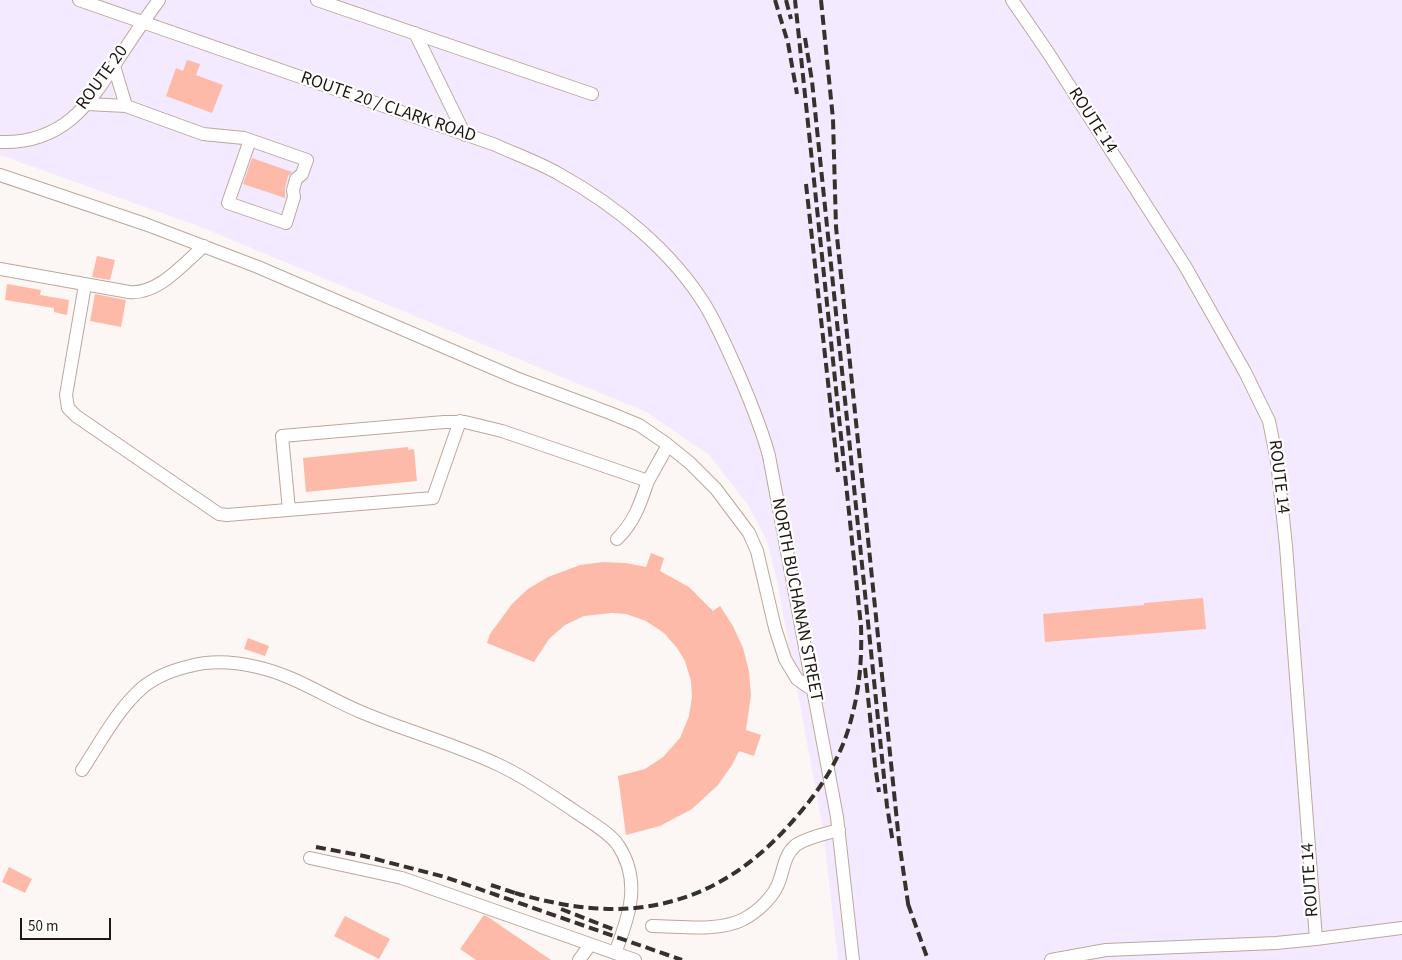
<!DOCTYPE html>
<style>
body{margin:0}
#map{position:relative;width:1402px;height:960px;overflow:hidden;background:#fcf7f5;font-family:"Source Sans 3",sans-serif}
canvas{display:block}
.scale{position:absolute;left:20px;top:918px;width:91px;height:22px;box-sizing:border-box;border:2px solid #1f1713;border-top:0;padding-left:6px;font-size:15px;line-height:18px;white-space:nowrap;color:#1f1713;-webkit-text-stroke:4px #fff;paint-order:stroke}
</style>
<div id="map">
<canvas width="1402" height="960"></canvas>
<div class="scale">50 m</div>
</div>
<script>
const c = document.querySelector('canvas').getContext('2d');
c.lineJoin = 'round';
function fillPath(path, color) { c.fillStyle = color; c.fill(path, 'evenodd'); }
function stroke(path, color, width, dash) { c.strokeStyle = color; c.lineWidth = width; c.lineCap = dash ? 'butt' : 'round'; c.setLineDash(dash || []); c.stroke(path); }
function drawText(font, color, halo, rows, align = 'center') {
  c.font = font + ' "Source Sans 3",sans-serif'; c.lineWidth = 4.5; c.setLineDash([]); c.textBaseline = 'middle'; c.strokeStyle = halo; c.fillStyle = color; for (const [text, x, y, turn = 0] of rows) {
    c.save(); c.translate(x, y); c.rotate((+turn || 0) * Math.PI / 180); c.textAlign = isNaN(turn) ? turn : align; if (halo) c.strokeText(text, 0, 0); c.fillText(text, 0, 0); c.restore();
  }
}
fillPath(new Path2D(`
 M0 0H1402V960H838L823 830 777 581 767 541 748 505 709 455 646 412 198 226 0 155Z`), '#f4eaff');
fillPath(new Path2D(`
 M187 60 200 64 196 75 223 85 212 113 166 96 176 68 183 71Z
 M252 158 292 172 288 176 285 188V198L243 184Z
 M97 256 115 260 110 280 92 277Z
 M7 284 41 290 40 295 69 300 67 315 54 312V308L5 300Z
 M95 294 126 300 121 327 90 321Z
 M408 447V450L414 449 417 481 306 492 303 458Z
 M651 553 664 558 660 571 689 587 713 611 720 606 733 626 743 648 749 671 751 695 746 730 761 735 754 756 739 751 732 765 718 785 692 809 660 826 626 835 618 776 645 769 663 757 680 738 689 716 692 697 691 681 685 661 677 648 664 633 646 621 626 614 612 613 584 616 565 625 549 639 534 662 487 643 490 634 512 604 528 589 548 577 580 565 603 562 626 563 646 567Z
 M1203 598 1206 629 1045 642 1043 614 1144 605V603Z
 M248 638 269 646 265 656 244 649Z
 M9 867 32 879 25 893 2 882Z
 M484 915 488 917 551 960H476L460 949Z
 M345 916 390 939 379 959 334 936Z`), '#febaa8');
const minor = new Path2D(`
 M79 0 493 144C515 154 538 162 559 174 615 205 671 250 705 305 719 328 729 353 740 377 751 403 762 429 769 456L837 817 853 960
 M317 0 592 94
 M1012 0 1049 54 1185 266 1245 372 1269 421 1277 461 1286 546 1316 939 1402 928
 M415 33 465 135
 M87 104 126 106 114 66
 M126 106 203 134 244 138 307 160 302 174 296 179 293 190 294 197 286 223 228 203 250 140
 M0 142C63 144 89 105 119 58 132 38 145 19 159 0
 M0 175 145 224 258 267 516 378 610 413 639 425 664 442 690 463 716 489 749 533 757 551 775 628 785 659 797 679 813 690
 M0 269 129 292C158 295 183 264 204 246
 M85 285 66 395 68 408 76 416 219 514 227 515 433 498 460 421
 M289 510 282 436 444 422H465L502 431 648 481 668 445
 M617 539C635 521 640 504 648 481
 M82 770C100 743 117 710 142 688 155 677 173 670 190 666 212 660 235 662 257 667 294 675 327 698 361 712 406 731 455 744 499 765 525 777 549 794 573 810 587 820 608 831 618 845 642 881 629 917 615 953
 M310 858 402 878 635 960
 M652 926C679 926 717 932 742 920 758 912 775 896 780 879 784 867 785 854 796 845 808 837 825 834 839 830
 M579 960 590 945
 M1051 960 1106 950 1276 943 1316 939`);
stroke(minor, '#bda79b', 14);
stroke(minor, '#fff', 12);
stroke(new Path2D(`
 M775 0 788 43 797 94
 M786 0 791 19
 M821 0 833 119 836 227 899 841 909 910
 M805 38 812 81 887 806 893 843
 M806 184 838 472
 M865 668 875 765 879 792
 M316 847 364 856 445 877 682 960
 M491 885 521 895
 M515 893C554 904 594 912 635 908 704 901 754 867 798 815 823 786 843 754 852 716 860 686 862 657 861 626L795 0
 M908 904 928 960
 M561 909 615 930`), '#38302d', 4, [10, 5]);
drawText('18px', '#1f1713', '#fff', [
 ["ROUTE 20",103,78,-54],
 ["ROUTE 20 / CLARK ROAD",388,108,19],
 ["ROUTE 14",1092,121,57],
 ["ROUTE 14",1278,477,83],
 ["NORTH BUCHANAN STREET",796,600,79],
 ["ROUTE 14",1311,880,-94]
]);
</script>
